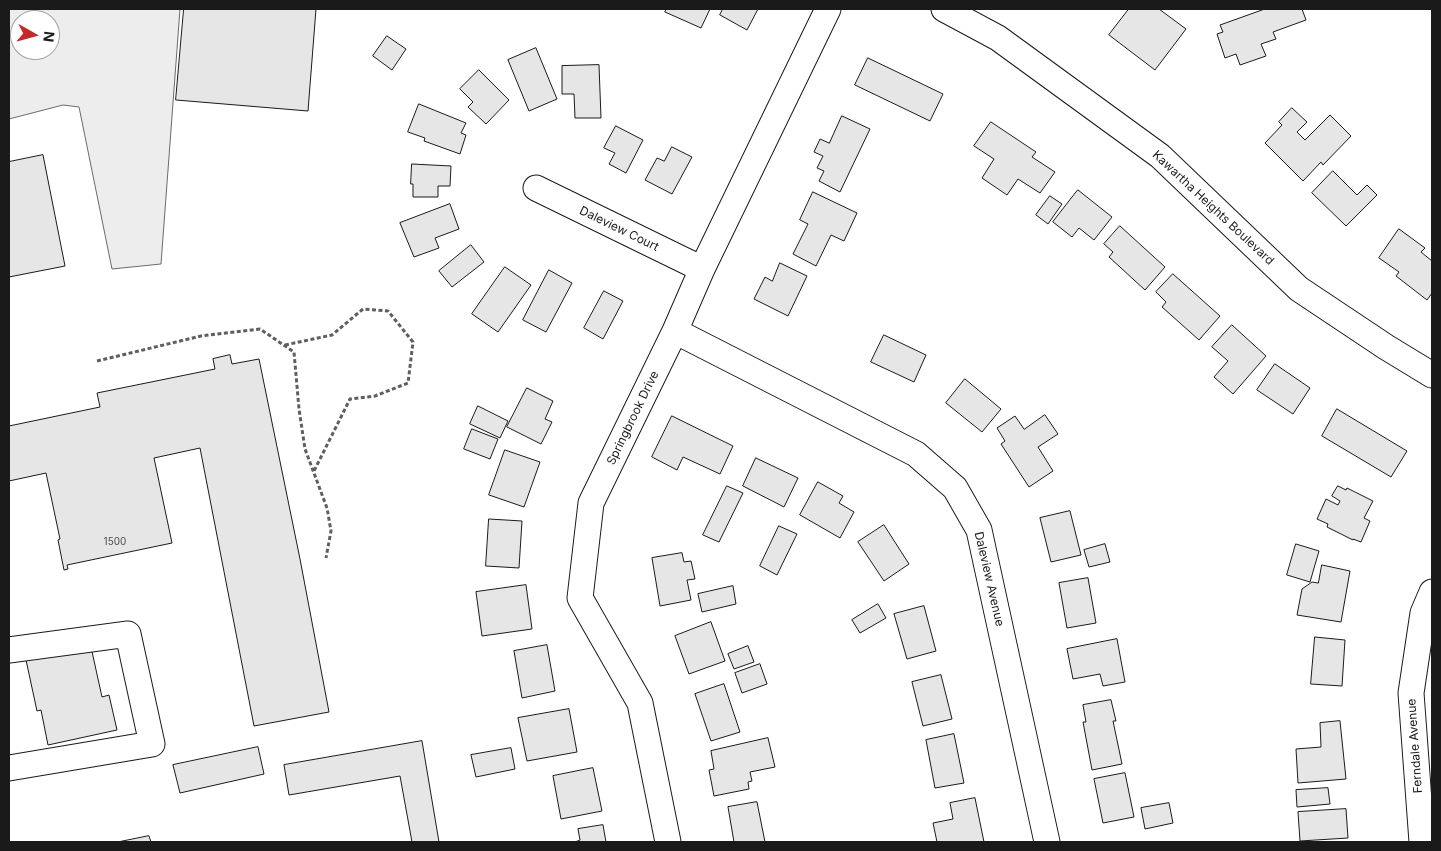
<!DOCTYPE html>
<style>
body{margin:0}
#map{position:relative;width:1441px;height:851px;overflow:hidden;background:#fff;font-family:Inter,sans-serif}
canvas{display:block}
.frame{position:absolute;inset:0;border:10px solid #1a1a1a;pointer-events:none}
.north{position:absolute;left:10px;top:10px;width:50px;height:50px;box-sizing:border-box;background:#fff;border:1px solid #a3a3a3;border-radius:50%;rotate:97deg;font-size:14px;font-weight:700;line-height:20px;text-align:center;color:#1a1a1a}
.north::after{content:'';display:block;margin:auto;width:18px;height:22px;background:#c62828;clip-path:polygon(50% 0,100% 100%,50% 72%,0 100%)}
</style>
<div id="map">
<canvas width="1441" height="851"></canvas>
<div class="frame"></div>
<div class="north">N</div>
</div>
<script>
const c = document.querySelector('canvas').getContext('2d');
c.lineJoin = 'round';
function fillPath(path, color) { c.fillStyle = color; c.fill(path, 'evenodd'); }
function stroke(path, color, width, dash) { c.strokeStyle = color; c.lineWidth = width; c.lineCap = dash ? 'butt' : 'round'; c.setLineDash(dash || []); c.stroke(path); }
function drawText(font, color, halo, rows, align = 'center') {
  c.font = font + ' Inter,sans-serif'; c.lineWidth = 4; c.setLineDash([]); c.textBaseline = 'middle'; c.strokeStyle = halo; c.fillStyle = color; for (const [text, x, y, turn = 0] of rows) {
    c.save(); c.translate(x, y); c.rotate((+turn || 0) * Math.PI / 180); c.textAlign = isNaN(turn) ? turn : align; if (halo) c.strokeText(text, 0, 0); c.fillText(text, 0, 0); c.restore();
  }
}
const parking = new Path2D(`
 M9 9H180L161 264 112 269 79 107 63 105 9 119ZM20 20H50V50H20Z`);
fillPath(parking, '#ededed');
stroke(parking, '#6a6a6a', 1);
const building = new Path2D(`
 M184 9H316L308 111 176 100Z
 M667 9H710L701 28 665 12Z
 M723 9H758L747 30 720 15Z
 M1129 9H1159L1186 29 1155 70 1109 35Z
 M1261 9H1302L1306 20 1273 32 1276 39 1261 44 1266 56 1240 65 1236 54 1225 58 1217 34 1223 32 1220 25 1262 10Z
 M387 36 406 49 392 70 373 56Z
 M536 48 557 99 529 111 508 60Z
 M868 58 943 94 930 121 855 85Z
 M599 65 601 118H575L574 94H562V66Z
 M479 70 509 100 486 124 468 107 473 102 460 89Z
 M419 104 466 123 461 133 466 135 460 154 424 141 425 138 408 132Z
 M1292 108 1307 122 1297 132 1305 140 1330 115 1351 136 1323 165 1321 162 1303 181 1265 143 1282 125 1279 122Z
 M842 116 870 129 840 192 819 181 824 171 817 168 823 156 814 152 820 139 829 143Z
 M991 122 1036 152 1032 157 1055 172 1040 193 1018 179 1007 195 982 178 994 159 974 146Z
 M616 126 643 140 626 173 609 164 615 153 604 148Z
 M672 147 692 157 672 194 645 180 657 158 664 161Z
 M43 155 65 266 9 277V162Z
 M412 164 451 166 450 186H438V197H413V184H411Z
 M1333 171 1357 195 1367 185 1377 195 1346 226 1312 193Z
 M1078 190 1112 217 1094 240 1079 228 1072 237 1053 222Z
 M813 192 857 213 844 241 831 235 816 266 793 254 808 224 800 220Z
 M1050 196 1062 204 1048 224 1036 215Z
 M450 204 459 229 435 238 439 248 414 257 400 223Z
 M1120 226 1165 267 1145 290 1109 257 1113 252 1104 244Z
 M1399 229 1425 248 1421 252 1432 261V293L1427 300 1396 276 1399 272 1379 258Z
 M471 245 484 262 452 287 439 271Z
 M780 263 807 276 788 316 754 299 765 277 772 281Z
 M505 267 531 285 498 332 472 314Z
 M549 270 572 283 546 332 523 320Z
 M1173 274 1220 316 1199 340 1162 307 1166 302 1156 292Z
 M604 291 623 301 603 339 584 328Z
 M1232 325 1266 356 1233 394 1214 377 1228 361 1212 347Z
 M884 335 926 355 914 382 871 362Z
 M230 355 232 364 259 359 300 559 329 712 254 726 200 448 154 458 172 543 67 565 68 569 64 570 58 540 60 539 46 473 9 481V426L100 407 97 393 215 369 213 359Z
 M1275 364 1310 388 1293 414 1257 390Z
 M965 379 1001 409 982 432 946 403Z
 M527 388 553 401 545 419 552 422 541 444 507 427Z
 M478 406 508 421 500 438 470 424Z
 M1337 409 1407 451 1391 477 1322 436Z
 M1045 415 1058 434 1038 447 1053 471 1029 487 1001 444 1005 441 997 428 1015 416 1024 429Z
 M672 416 733 446 720 474 683 457 677 470 652 457Z
 M472 429 498 439 490 459 464 449Z
 M505 450 540 462 524 507 489 495Z
 M756 458 798 478 784 507 743 486Z
 M818 482 843 496 839 503 854 512 840 538 800 515Z
 M727 486 743 493 719 542 703 535Z
 M1338 486 1346 490 1347 488 1373 501 1364 518 1370 521 1361 542 1353 539V540L1327 527 1328 524 1317 519 1326 499 1338 505 1340 501 1332 496Z
 M1070 511 1081 555 1051 562 1040 518Z
 M489 519 522 521 519 568 486 566Z
 M884 525 909 564 884 581 858 542Z
 M779 526 797 534 777 575 760 566Z
 M1105 544 1110 562 1089 567 1084 550Z
 M1296 544 1319 551 1310 582 1287 575Z
 M682 553 684 562 691 561 695 579 687 580 691 600 660 606 652 558Z
 M1322 565 1350 571 1341 622 1297 615 1302 589 1312 582 1318 583Z
 M1088 578 1096 623 1067 628 1059 583Z
 M526 585 532 629 482 636 476 592Z
 M733 586 736 604 702 612 698 594Z
 M878 604 886 618 860 633 852 620Z
 M924 606 936 651 907 659 894 614Z
 M711 622 725 661 689 674 675 636Z
 M1315 637 1345 640 1342 686 1311 684Z
 M1117 639 1125 682 1103 686 1100 674 1073 679 1067 649Z
 M547 645 555 691 522 698 514 651Z
 M748 646 754 662 734 669 728 654Z
 M91 647 102 697 109 695 117 730 48 745 41 710 37 711 26 660Z
 M760 664 767 684 742 693 735 673Z
 M941 675 952 719 923 726 912 682Z
 M724 684 740 732 711 741 695 694Z
 M1111 700 1116 721H1113L1122 764 1092 770 1083 722H1086L1083 705Z
 M569 709 577 752 527 761 518 718Z
 M1340 721 1346 779 1298 783 1296 749 1321 747 1320 723Z
 M954 734 964 783 935 788 926 740Z
 M768 738 775 767 750 772 752 781 748 782 749 789 714 796 709 770 714 769 711 751Z
 M422 741 439 842H412L400 776 289 795 284 765Z
 M258 747 264 774 180 793 173 765Z
 M511 748 515 769 476 777 471 755Z
 M593 768 602 811 561 819 553 776Z
 M1125 773 1134 817 1103 823 1094 779Z
 M1328 788 1330 804 1297 807 1296 790Z
 M975 798 984 842H937L933 823 953 819 950 803Z
 M757 802 765 842H734L728 807Z
 M1169 803 1173 823 1145 829 1141 808Z
 M1346 809 1348 838 1300 841 1298 812Z
 M603 825 606 842H575L580 840 578 829Z
 M149 836 151 842H118Z`);
fillPath(building, '#e6e6e6');
stroke(building, '#1a1a1a', 1);
const minor = new Path2D(`
 M944 9 998 38 1160 156 1299 289 1386 347 1432 375
 M536 188 702 269
 M675 331 916 454 955 488 979 530 1047 842
 M9 650 128 634 152 744 9 768
 M668 842 640 703 580 598 591 503 675 331 702 269 828 9
 M1422 842 1411 693 1423 613 1432 592`);
stroke(minor, '#1a1a1a', 27);
stroke(new Path2D(`
 M285 345 332 335 363 309 388 311 413 342 408 383 375 396 350 399 314 471
 M97 361 201 336 260 329 294 352 299 409 305 449 327 508 331 531 326 558`), '#5f5f5f', 3, [4, 2.5]);
stroke(minor, '#fff', 25);
drawText('10px', '#4d4d4d', null, [
 ["1500",115,542]
]);
drawText('12px', '#1a1a1a', '#fff', [
 ["Kawartha Heights Boulevard",1213,208,43],
 ["Daleview Court",619,229,26],
 ["Springbrook Drive",633,418,-64],
 ["Daleview Avenue",989,579,77],
 ["Ferndale Avenue",1415,746,-94]
]);
</script>
